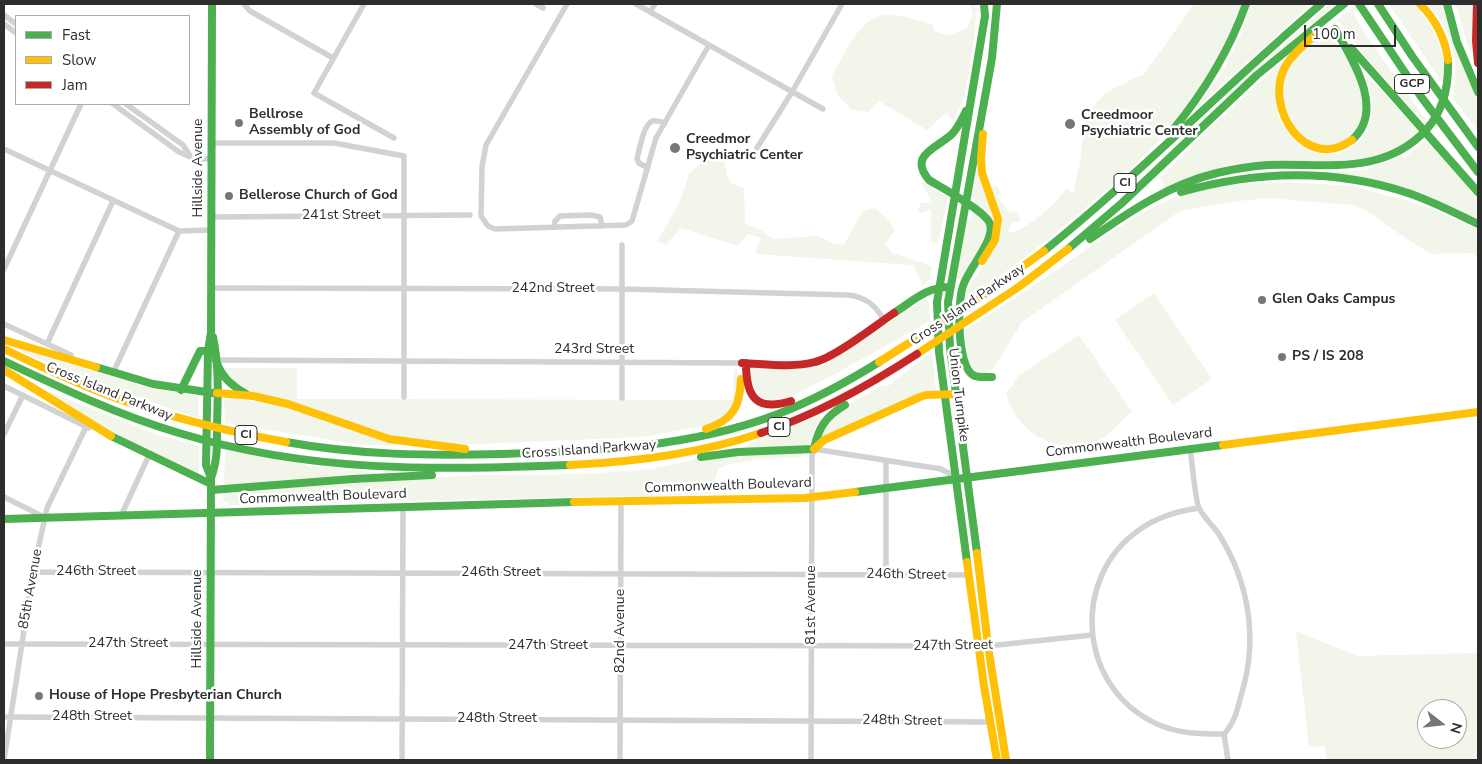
<!DOCTYPE html>
<style>
body{margin:0}
#map{position:relative;width:1482px;height:764px;overflow:hidden;background:#fff;font-family:"Nunito Sans",sans-serif}
canvas{display:block}
.frame{position:absolute;inset:0;border:5px solid #2d2d2d;pointer-events:none}
.legend{position:absolute;left:15px;top:15px;width:175px;height:90px;box-sizing:border-box;background:#fff;border:1px solid #ababab;margin:0;padding:6px 9px;list-style:none;font-size:15px;color:#2d2d2d}
.legend li{display:flex;align-items:center;gap:10px;height:25px}
.legend b{width:25px;border:1px solid #ababab}
.north{position:absolute;left:1417px;top:699px;width:50px;height:50px;box-sizing:border-box;background:#fff;border:1px solid #ababab;border-radius:50%;rotate:106deg;font-size:14px;font-weight:700;line-height:20px;text-align:center;color:#2d2d2d}
.north::after{content:'';display:block;margin:auto;width:18px;height:22px;background:#767676;clip-path:polygon(50% 0,100% 100%,50% 72%,0 100%)}
.scale{position:absolute;left:1304px;top:25px;width:92px;height:22px;box-sizing:border-box;border:2px solid #2d2d2d;border-top:0;padding-left:6px;font-size:15px;line-height:18px;white-space:nowrap;color:#2d2d2d;-webkit-text-stroke:4px #fff;paint-order:stroke}
</style>
<div id="map">
<canvas width="1482" height="764"></canvas>
<div class="frame"></div>
<ul class="legend">
<li><b style="height:6px;background:#4caf50"></b>Fast</li>
<li><b style="height:6px;background:#ffc107"></b>Slow</li>
<li><b style="height:6px;background:#c62828"></b>Jam</li>
</ul>
<div class="north">N</div>
<div class="scale">100 m</div>
</div>
<script>
const c = document.querySelector('canvas').getContext('2d');
c.lineJoin = 'round';
function fillPath(path, color) { c.fillStyle = color; c.fill(path, 'evenodd'); }
function stroke(path, color, width, dash) { c.strokeStyle = color; c.lineWidth = width; c.lineCap = dash ? 'butt' : 'round'; c.setLineDash(dash || []); c.stroke(path); }
function drawText(font, color, halo, rows, align = 'center') {
  c.font = font + ' "Nunito Sans",sans-serif'; c.lineWidth = 5; c.setLineDash([]); c.textBaseline = 'middle'; c.strokeStyle = halo; c.fillStyle = color; for (const [text, x, y, turn = 0] of rows) {
    c.save(); c.translate(x, y); c.rotate((+turn || 0) * Math.PI / 180); c.textAlign = isNaN(turn) ? turn : align; if (halo) c.strokeText(text, 0, 0); c.fillText(text, 0, 0); c.restore();
  }
}
fillPath(new Path2D(`
 M970 4H976L975 30 965 95 953 121 946 113 927 130 879 101 869 112 852 110 838 96 832 77C842 57 859 19 883 15 893 13 921 21 933 24L934 31 949 36 967 28 973 15Z
 M1194 4H1243C1235 24 1227 47 1217 67 1196 105 1164 137 1133 166 1080 215 1023 260 964 302L965 292C975 277 1001 244 1001 226 1002 213 995 200 991 188L996 186 1001 192 997 196 1010 213 1014 210 1021 219 1019 222H1013L1009 228V232L1013 233C1033 223 1054 207 1066 189L1073 193 1080 163 1084 131 1090 111 1105 93 1141 75 1143 76Z
 M1251 4H1306L1308 7 1219 87 1191 114H1190L1220 76 1240 37Z
 M1330 4H1336L1237 87 1126 193 1236 86Z
 M1358 4H1366L1353 13 1368 38 1428 123 1426 125C1395 92 1365 58 1339 21L1326 31C1341 49 1357 70 1363 93 1367 111 1358 141 1338 146 1313 154 1292 131 1286 108 1283 97 1282 82 1287 71 1299 46 1336 21 1358 4Z
 M1389 4H1423L1419 9C1438 35 1446 55 1445 87Z
 M1427 4H1442L1466 74 1478 100V131L1453 98C1460 62 1453 30 1427 4Z
 M1456 4H1475L1474 51 1470 54Z
 M1289 55C1286 67 1277 103 1278 112 1279 121 1286 129 1291 136 1316 166 1361 158 1371 119 1375 105 1369 87 1365 73L1418 131 1401 146 1367 158 1336 161 1282 162 1165 188 1160 178 1211 127Z
 M1425 140 1478 196V220L1431 200 1314 173 1366 170 1401 156 1404 158Z
 M722 150 727 176 732 184 744 188 745 224 762 231 773 239 819 236 834 244H844L863 211 875 208 889 221 895 230 885 244 892 253 932 266 930 279 923 285 913 265 755 254 761 238 747 234 738 246 681 228 666 244 657 242 680 202 689 174 704 159Z
 M977 162 995 225 974 204 975 198 971 196Z
 M921 181 948 197 938 243H934L931 241V209L921 213 918 211 921 203H932Z
 M1288 182 1352 186 1405 200 1432 209 1478 229V257L1470 253 1431 254 1404 237 1367 211 1353 205 1267 198 1229 202 1180 211 1022 322 995 366C990 371 988 374 981 373 965 369 966 343 965 330 999 308 1034 286 1067 263 1102 239 1132 215 1171 199 1209 184 1249 183 1288 182Z
 M973 211C977 214 983 216 985 221 992 236 969 267 962 280L956 278 967 218 971 220Z
 M1154 293 1212 379 1173 405 1115 320Z
 M924 300H927L929 302 930 321 835 374 796 394 780 400H768L760 395 750 382 749 369 752 368H808L823 365Z
 M1079 335 1132 412C1121 419 1115 431 1103 438 1064 460 1015 435 1006 392L1014 384 1018 376Z
 M13 347 150 388 198 396 199 418C137 397 73 377 13 347Z
 M932 352 936 391 923 392 821 438 824 425 844 407 883 385 887 387Z
 M225 368H297V399L733 400 734 369 737 370V393L728 414 709 425 641 437 454 445 398 438 248 392 224 375Z
 M27 383 158 435 199 446V473H197L85 419Z
 M224 397C271 401 315 416 359 432 371 436 389 439 398 446L355 444 225 423Z
 M819 416 822 419 814 429 810 447 747 450 745 447 758 439Z
 M225 450 317 467 381 473 224 486Z
 M802 452 803 457 753 459V461L729 464 718 469 713 487 711 488V494L229 505V502H223L224 493 416 479 479 475 587 474 652 469 707 457Z
 M1296 631 1357 656 1478 653V760H1327L1324 746 1309 747ZM1427 709H1457V739H1427Z`), '#f1f5ea');
stroke(new Path2D(`
 M244 4 250 11 333 58
 M364 4 314 93 394 138
 M536 4 543 8
 M567 4 486 145 482 167 481 216 488 226 495 229 626 225 632 221 656 138 709 45
 M636 4 823 109
 M650 12 655 4
 M4 15 16 24
 M4 24 16 33
 M113 104 179 152 195 159H212
 M126 104 183 145 191 157
 M212 143H334L404 156V397
 M757 148 792 92 842 4
 M4 149 179 231 212 230
 M648 168 639 163 637 159C639 151 644 122 653 121 656 120 661 122 665 123
 M212 217 470 215
 M554 227 555 221 560 216 591 215 600 217 602 226
 M4 269 81 104
 M212 288 622 289 848 295C866 297 875 305 884 320
 M4 324 71 355
 M47 344 113 201
 M216 360 742 363
 M113 373 179 231
 M4 386 89 428
 M622 398V245
 M4 434 23 395
 M1190 448C1192 460 1195 500 1199 508 1204 518 1214 526 1220 536 1249 583 1258 639 1242 692 1238 707 1235 723 1224 734L1228 760
 M4 497 44 517
 M1199 508C1177 511 1157 517 1139 530 1069 579 1079 689 1157 724 1179 734 1201 734 1224 734
 M121 516 149 455
 M33 572 969 575
 M886 574V462
 M4 644 988 646 1092 635
 M4 717 991 722
 M4 760 33 572 47 508 86 427
 M402 760 403 507
 M620 760 621 501
 M811 760 812 456 814 449 941 469 956 477`), '#d2d2d2', 5.5);
stroke(new Path2D(`
 M1359 4 1422 98 1478 172
 M1378 4 1412 56 1478 147
 M1447 4 1457 42 1478 92
 M1335 29C1352 59 1386 110 1352 140
 M1351 48 1478 192
 M966 111C962 119 958 128 952 134 936 149 908 155 929 180 942 188 986 211 990 224 995 241 968 269 963 286 957 303 957 365 973 375 978 378 986 377 992 377
 M1172 131C1204 92 1229 52 1246 4
 M1181 192C1255 171 1334 168 1408 193 1432 201 1455 213 1478 224
 M1090 239C1129 212 1170 184 1217 173 1234 169 1252 166 1269 165 1325 163 1383 176 1426 130 1444 110 1449 86 1448 60
 M1068 249 1122 203 1257 75 1344 4
 M1044 251C1141 173 1227 84 1321 4
 M894 313C913 301 926 287 950 287
 M216 360C221 377 231 385 246 394
 M4 361C61 388 118 415 179 433 311 473 434 470 570 465
 M96 367 153 384 213 393
 M181 390 200 351H208
 M111 436 211 484
 M286 442C357 455 430 456 502 454 596 451 689 448 778 414 814 400 847 382 879 362
 M701 457 738 452 814 449C818 428 826 416 845 405
 M211 478 206 465 208 351 211 332 212 4
 M211 490 353 479 432 475
 M855 492 1223 445
 M4 519 574 502
 M977 553 950 348 948 302 992 58 997 4
 M967 562 939 352 937 302 985 16 984 4
 M210 760 211 478C218 460 217 442 217 424 218 395 219 365 213 337`), '#4caf50', 8);
stroke(new Path2D(`
 M1420 4C1436 20 1445 37 1448 60
 M1315 35C1304 45 1291 55 1284 69 1265 109 1306 173 1352 140
 M982 261 995 240 998 219 982 173 981 158 983 134
 M4 340 96 367
 M4 349C37 365 71 381 105 394 164 416 225 431 286 442
 M917 354 1020 286 1068 249
 M879 362 975 301 1044 251
 M4 370 111 436
 M217 393 253 396 288 404 389 439 465 449
 M706 429C733 420 740 407 741 379
 M1223 445 1478 412
 M814 449 824 440 920 397 926 395 957 394
 M570 465C635 462 699 454 761 433
 M574 502 805 498 855 492
 M977 553 988 646 1006 760
 M967 562 984 686 997 760`), '#ffc107', 8);
stroke(new Path2D(`
 M1477 4 1476 41 1478 63
 M742 363C766 364 792 368 815 362 834 358 876 325 894 313
 M746 363C746 397 756 412 791 401
 M761 433C816 415 868 386 917 354`), '#c62828', 8);
for (const [x, y, r, color] of [
 [239,123,5,"#767676"],
 [1070,124,6,"#767676"],
 [675,148,6,"#767676"],
 [229,196,5,"#767676"],
 [1262,300,5,"#767676"],
 [1282,357,5,"#767676"],
 [39,696,5,"#767676"]
]) { const dot = new Path2D(); dot.arc(x, y, r, 0, 2 * Math.PI); c.fillStyle = color; c.fill(dot); stroke(dot, '#fff', 2); }
for (const [x, y, w] of [
 [1412,84,35],
 [1125,183,22],
 [779,427,22],
 [246,435,22]
]) { const box = new Path2D(); box.roundRect(x - w / 2, y - 9.5, w, 19, 4); c.fillStyle = '#fff'; c.fill(box); stroke(box, '#2d2d2d', 1); }
drawText('bold 12px', '#2d2d2d', null, [
 ["GCP",1412,84],
 ["CI",1125,183],
 ["CI",779,427],
 ["CI",246,435]
]);
drawText('bold 14px', '#2d2d2d', '#fff', [
 ["Bellrose",249,115],
 ["Assembly of God",249,131],
 ["Creedmoor",1081,116],
 ["Psychiatric Center",1081,132],
 ["Creedmor",686,140],
 ["Psychiatric Center",686,156],
 ["Bellerose Church of God",239,196],
 ["Glen Oaks Campus",1272,300],
 ["PS / IS 208",1292,357],
 ["House of Hope Presbyterian Church",49,696]
], 'left');
drawText('14px', '#2d2d2d', '#fff', [
 ["Hillside Avenue",199,168,-90],
 ["241st Street",341,216],
 ["242nd Street",553,289],
 ["Cross Island Parkway",968,305,-34],
 ["243rd Street",594,350],
 ["Cross Island Parkway",109,392,22],
 ["Union Turnpike",958,395,83],
 ["Commonwealth Boulevard",1129,443,-7],
 ["Cross Island Parkway",589,450,-4],
 ["Commonwealth Boulevard",728,486,-2],
 ["Commonwealth Boulevard",323,497,-2],
 ["246th Street",96,572],
 ["246th Street",501,573],
 ["246th Street",906,575,1],
 ["85th Avenue",31,589,-80],
 ["81st Avenue",812,605,-90],
 ["Hillside Avenue",198,619,-90],
 ["82nd Avenue",621,631,-90],
 ["247th Street",128,644],
 ["247th Street",548,646],
 ["247th Street",953,646,-1],
 ["248th Street",92,717],
 ["248th Street",497,719],
 ["248th Street",902,721,1]
]);
</script>
